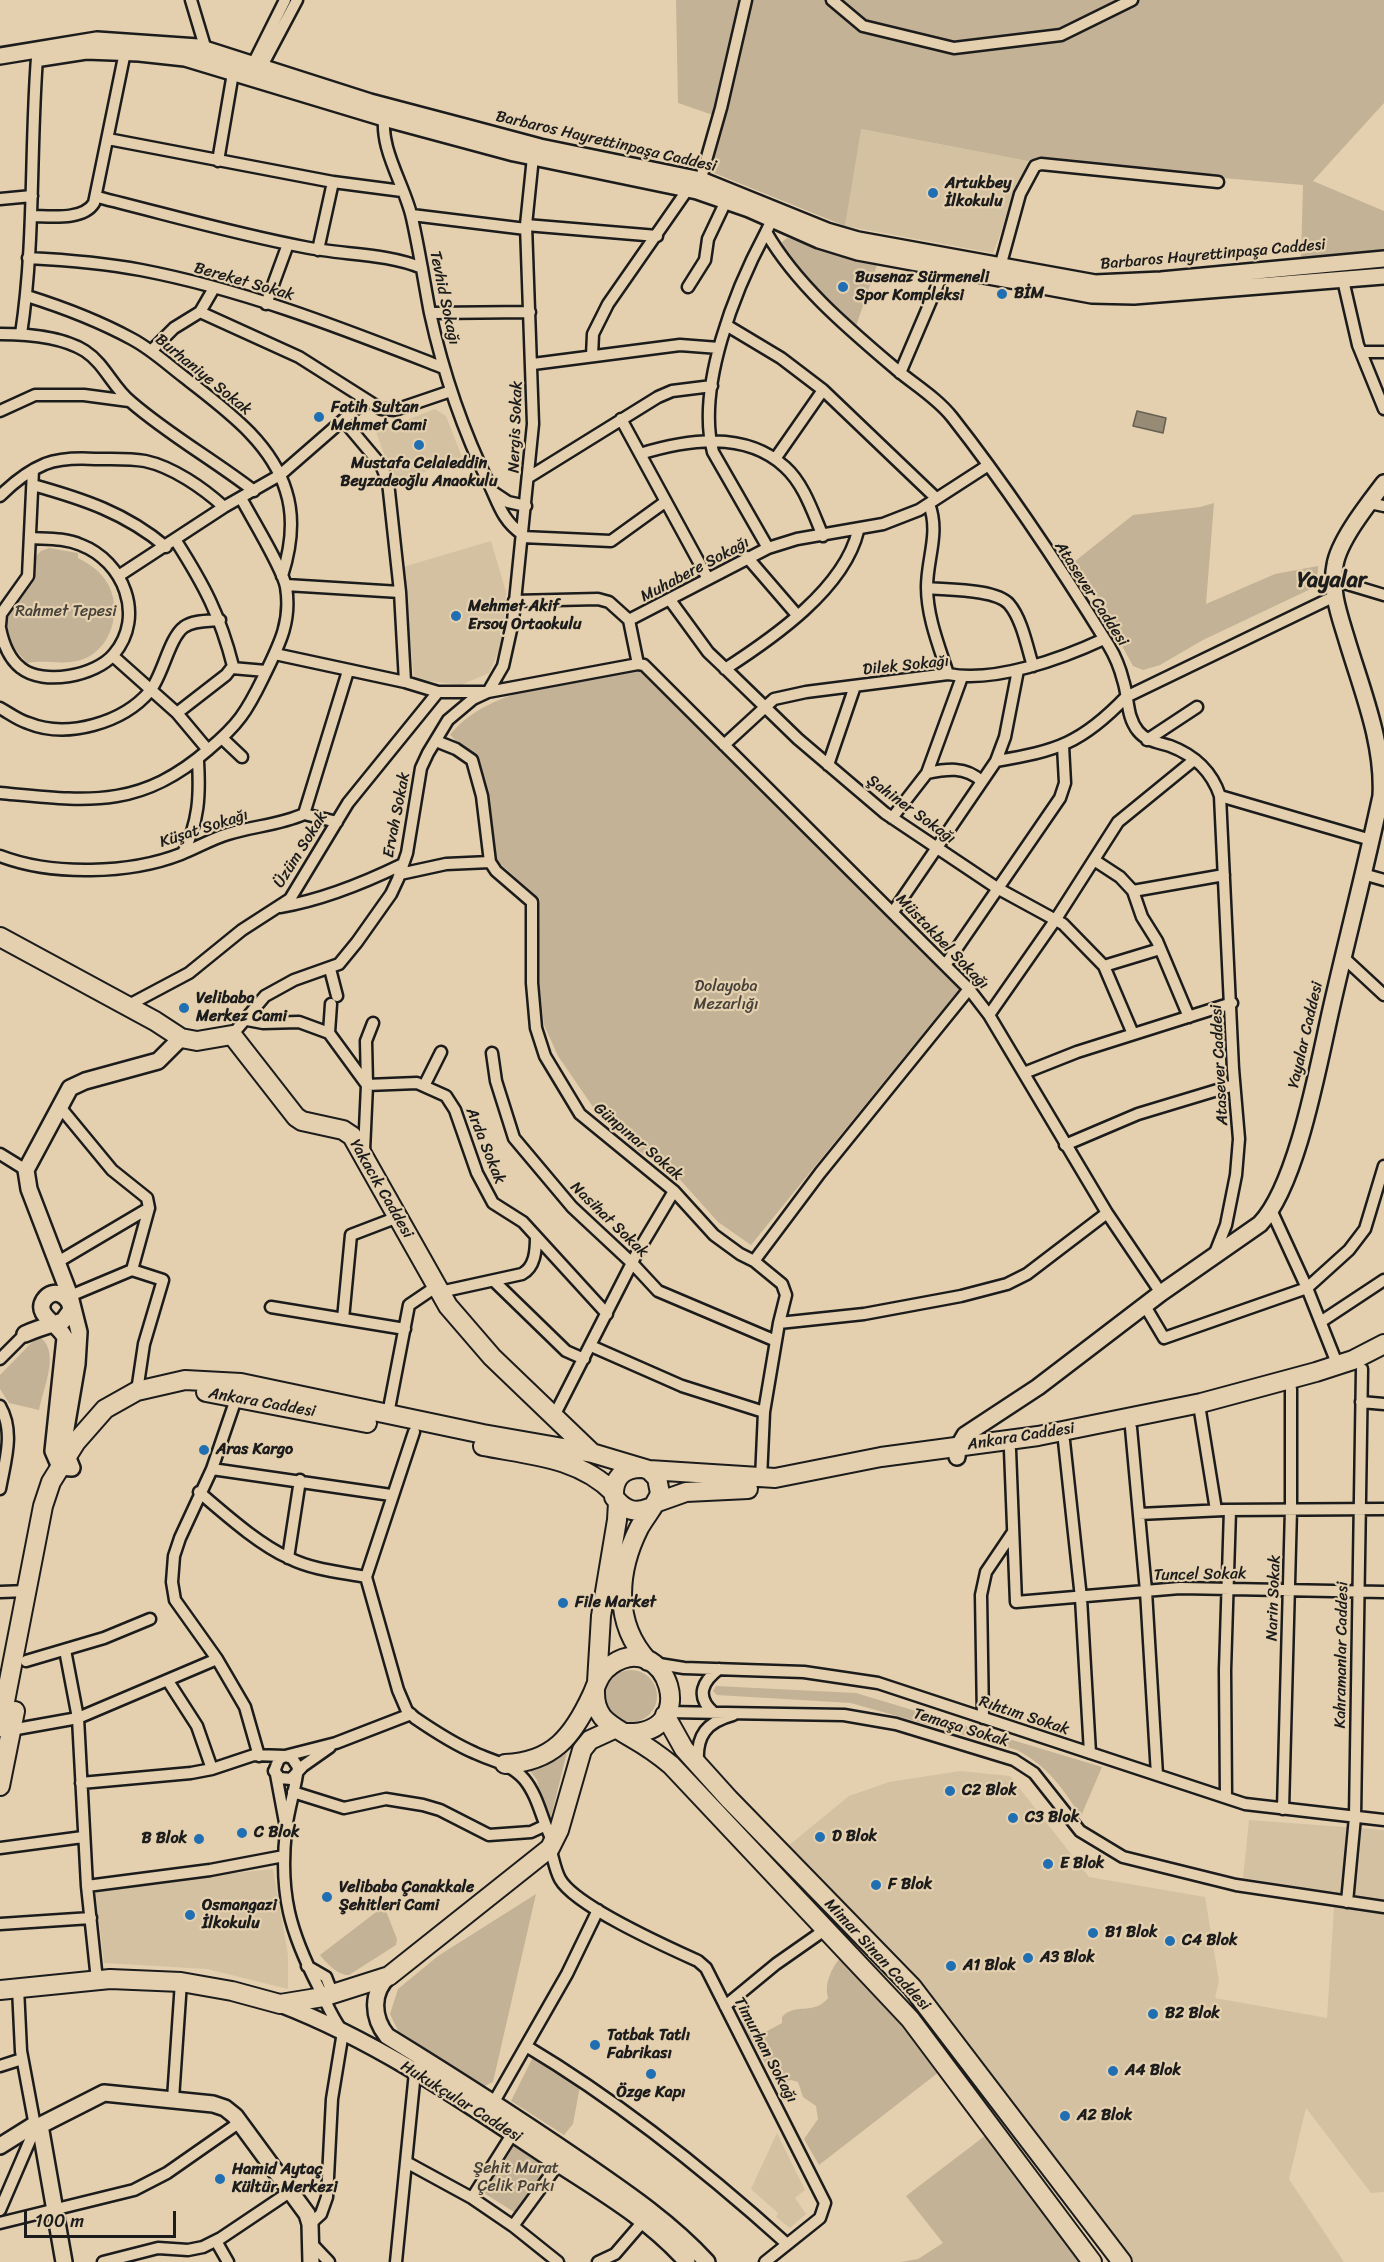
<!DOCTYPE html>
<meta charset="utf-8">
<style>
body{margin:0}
#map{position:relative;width:1384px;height:2262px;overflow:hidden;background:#e4d0ae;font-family:Sriracha,sans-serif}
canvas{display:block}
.scale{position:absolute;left:24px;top:2211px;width:152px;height:27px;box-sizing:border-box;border:3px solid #1c1c1c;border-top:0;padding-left:8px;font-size:18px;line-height:21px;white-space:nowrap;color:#1c1c1c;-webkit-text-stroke:4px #e4d0ae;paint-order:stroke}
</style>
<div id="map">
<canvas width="1384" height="2262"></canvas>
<div class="scale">100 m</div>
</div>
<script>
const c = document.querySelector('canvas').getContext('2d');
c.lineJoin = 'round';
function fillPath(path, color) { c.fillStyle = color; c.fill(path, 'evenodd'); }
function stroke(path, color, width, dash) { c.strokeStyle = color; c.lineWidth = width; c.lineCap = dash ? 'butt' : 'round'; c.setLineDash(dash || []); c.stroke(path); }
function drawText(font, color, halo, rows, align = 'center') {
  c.font = font + ' Sriracha,sans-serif'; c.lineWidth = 4.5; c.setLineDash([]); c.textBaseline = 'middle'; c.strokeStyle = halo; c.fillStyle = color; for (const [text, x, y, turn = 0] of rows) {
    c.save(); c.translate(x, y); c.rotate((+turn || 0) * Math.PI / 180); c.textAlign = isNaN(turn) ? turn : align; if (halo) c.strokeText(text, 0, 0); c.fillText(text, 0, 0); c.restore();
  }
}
fillPath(new Path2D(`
 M860 129 1028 161 993 253 845 226Z
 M435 409 446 416 462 457 395 484 376 432Z
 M491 541 506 592 503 641 489 673 461 685 414 679 403 567Z
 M960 1771 1010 1776 1089 1877 1205 1897 1219 1981 1215 1998 1327 2018 1335 1892 1243 1878 1249 1820 1384 1830V2192L1371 2193 1306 2108 1289 2179 1344 2262H1130L1091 2203 908 1966 788 1846 849 1796 889 1782Z
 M273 1869 288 1955V1989L207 1969 104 1963 95 1888Z
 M777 2133 805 2190 795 2198 806 2214 790 2228 776 2217 778 2213 751 2189Z`), '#d3c1a2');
fillPath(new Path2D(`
 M676 0H1384V103L1313 181 1384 211V252L1301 258 1303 185 1028 161 861 129 845 226 714 173 695 170 713 115 678 103Z
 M787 238 878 262 856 326 839 312 783 251 782 242Z
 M1214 503 1206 604 1275 574 1318 566 1317 586 1203 640 1160 665 1143 670 1133 666 1102 609 1069 566 1133 515 1200 507Z
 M49 548 78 553V558C88 563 97 569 104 578 123 602 115 645 86 658 66 667 47 659 27 663L13 647 4 618 33 559 41 551Z
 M641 668 918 942 960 988 751 1245 718 1222 674 1173 634 1148 593 1107 558 1056 544 1025 538 973 540 899 497 861 481 764 450 735C489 685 582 680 641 668Z
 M41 1338C60 1353 43 1389 39 1410L9 1403 0 1389V1375L35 1339Z
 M605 1696a26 26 0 1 1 52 0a26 26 0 1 1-52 0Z
 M716 1686 856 1693 1102 1767 1081 1816C1061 1787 1050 1768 1017 1750L851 1703 717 1695 713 1691Z
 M568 1748 551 1817 546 1816 537 1780 527 1767Z
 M536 1894 493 2082 483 2087 398 2031 390 2014 398 1989 438 1956Z
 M384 1906 397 1939 396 1945 349 1975C339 1976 326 1963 320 1955Z
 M840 1958 884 2002 939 2072 819 2165 804 2139 818 2119 816 2106 803 2097 798 2082 791 2080 777 2083 741 2022 748 2019 750 2029 758 2036 782 2023V2017C795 2002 814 2016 828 1998 824 1984 831 1969 840 1958Z
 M533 2057 580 2086 573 2124 564 2135 511 2101Z
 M986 2135 1086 2262H900L918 2259 943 2243 906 2196Z
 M516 2143 549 2164 517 2214 484 2193Z`), '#c3b296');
const water = new Path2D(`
 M1137 411 1166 418 1163 433 1133 426Z`);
fillPath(water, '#978b76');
stroke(water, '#665f52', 1.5);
const street = new Path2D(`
 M191 0 206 50
 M832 0 863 26 954 48 1061 35 1132 0
 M253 64 285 0
 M262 66 297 0
 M385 113C378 148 405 185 412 218 419 249 424 281 430 313 443 372 463 431 490 486 499 505 503 521 522 534
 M108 139 333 182 402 191
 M218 161 233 73
 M699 185 721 108 746 0
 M97 197C166 214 235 234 304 247 342 255 387 253 422 268
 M0 199 32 196
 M412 215 526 229
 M31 216C49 216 83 221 94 203L125 52
 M772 220 766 232C797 286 850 330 897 370 915 385 937 398 952 417 1007 487 1062 570 1109 646 1115 656 1120 668 1123 680 1129 698 1126 716 1138 731 1147 742 1158 742 1170 746 1194 755 1212 772 1220 796L1233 1069 1239 1139 1236 1175 1226 1225 1215 1253
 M526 225 657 236
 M766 232C735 290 696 387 713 452L768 548
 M318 250 333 182
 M28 258C66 260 104 263 141 270 246 290 346 330 444 368
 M1000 267 1020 194 1035 166 1041 164 1218 182
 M1343 280 1358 345 1384 409
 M688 287 705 260 708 239 726 201
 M214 288 200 312 299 357 381 409 395 410 451 391
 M27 296C62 307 99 321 132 339 151 349 167 364 184 377 223 408 271 441 286 491 295 519 291 548 282 576
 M266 304 288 244
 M431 313 530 312
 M726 325 781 358 823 390 936 498
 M0 334C27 334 61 336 85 351 105 364 113 388 131 402 169 435 214 460 254 491
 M21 334C35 243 30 150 37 58
 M151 351 174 328 200 312
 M1361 352H1384
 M592 356 593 334 608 304 688 189
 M533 364 680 345 719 348
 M900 373 947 263
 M0 411 35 395H84L129 401
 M621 419 707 577
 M344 421 381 465 388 482 400 592 405 682
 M640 454C686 440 745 430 785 467 804 484 813 513 823 536
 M775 459 823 390
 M529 477 658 397 672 391 712 386
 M33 485C83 499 126 513 166 547
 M493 492 508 502 526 506
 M0 496C13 483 28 471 45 464 61 458 78 458 95 459 111 459 129 458 145 461 173 467 203 488 224 507
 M1370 503 1384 506
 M929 504C940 533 927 558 927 587 927 617 939 646 948 674
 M522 537 611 541 665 502
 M176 541C204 585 220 615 233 666L226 675 177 713
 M747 557 797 615
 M120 575 224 507 280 475 366 400
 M1334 580 1384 595
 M286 585 400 592
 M927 588C947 590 996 589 1009 604 1022 619 1027 647 1033 666
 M670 600 708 652 728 671 798 739 885 813 997 888 1063 924 1104 966 1133 1034
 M514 601 598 599 609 602 629 620 768 548 797 539 883 524 919 510 987 466
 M629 620 638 664
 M0 625 1 614 28 576 33 470
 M0 628C3 643 8 658 21 668 43 686 96 676 114 654 146 616 123 561 81 545 65 538 48 539 31 538
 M275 654 405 682 438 692H488L638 664 644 665 969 989 989 1015 1107 1213 1161 1293
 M113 656 177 713 208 750
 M232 668 266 671
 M725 669C773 638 844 589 858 531
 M0 708C9 713 18 720 28 723 67 739 123 723 150 691 163 675 169 638 184 627 193 620 209 621 220 620
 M223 739 242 757
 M1147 740 1197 707
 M436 741 456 749 472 760 482 796 490 862 496 871 532 902V983L536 1028 545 1056 580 1114 674 1191 714 1235 740 1254 754 1261 782 1284 786 1295 779 1323 764 1412 761 1479
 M724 745 774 699 806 692 948 674C995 683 1061 659 1104 639
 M996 761C1057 751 1082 743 1126 697L1335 596
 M828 765 855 686
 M927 773C946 769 966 766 981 781
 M0 793C87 801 139 810 209 749 238 725 247 711 263 678 278 647 292 623 286 587 283 569 251 517 241 498
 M1220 796 1371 840
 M304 814 337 822
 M892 818 927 773 962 677
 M183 853C199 822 200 795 198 761
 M0 856C52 876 130 874 181 854 197 848 211 839 228 834 253 826 280 825 304 814L348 671
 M1094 860 1120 877 1133 891 1142 917 1157 941 1189 1017
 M400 874 446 864 490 862
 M1363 874 1384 880
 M1133 891 1224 875
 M280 907C323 900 364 883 403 864
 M893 912 996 761 1005 737 1018 670
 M1343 957 1384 995
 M946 964 1060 798 1065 783 1063 746
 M1104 966 1160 949
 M330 969 337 996
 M127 1006 189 973 242 930 290 899 348 803 438 692
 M989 1015 1056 919 1118 822 1194 760
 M247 1020 263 1023 299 1022 329 1033 367 1085 364 1151
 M373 1023 366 1041 367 1085 417 1083 446 1096 455 1110 477 1173 493 1203 523 1222 607 1314
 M329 1033 331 1004
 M232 1035 265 996 294 980 339 964 357 942 391 894 398 879 407 853 421 768 428 753 448 720 473 699 488 692 503 666 513 621 533 424 526 225 533 157
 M492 1053 496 1081 514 1138 572 1207 632 1263 658 1291 776 1341
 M1024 1073 1077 1052 1232 1003
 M424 1086 441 1052
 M1065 1145 1138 1114 1234 1085
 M0 1154 26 1170
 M1272 1212 1307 1288 1338 1366
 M754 1261 820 1173 969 989
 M56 1263 149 1208 147 1198 112 1170 60 1107
 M132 1270 149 1208
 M495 1282 566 1351 584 1359
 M440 1292 522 1274C535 1267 536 1251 536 1237
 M70 1296 132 1270 163 1280 144 1344 137 1391
 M1145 1306 1164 1338 1307 1288 1349 1250 1365 1229 1384 1166
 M271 1307 405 1329
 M343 1319 351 1235 398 1217
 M1322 1321 1384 1280
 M779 1323 864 1314 961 1296 1007 1284 1027 1274 1107 1213
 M591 1346 682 1386 764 1412
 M0 1359 25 1334
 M237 1396 212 1469 180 1538 174 1556 172 1582 175 1600 217 1659 245 1707 259 1756
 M1361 1402 1384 1404
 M0 1406C15 1432 5 1461 0 1489
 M1200 1411 1216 1510
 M388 1414 409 1305 437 1286
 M553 1418 637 1253 674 1191
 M1131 1428 1146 1591 1157 1775
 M414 1432 366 1577 398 1690 407 1711 415 1718C434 1731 454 1744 475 1753 492 1761 511 1764 524 1779 539 1797 542 1822 553 1842
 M1064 1441 1081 1598 1090 1753
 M1010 1450 1016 1602 1180 1588 1384 1592
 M212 1469 391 1495
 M199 1492C225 1514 258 1544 289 1558 313 1570 340 1572 366 1577
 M1139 1514 1224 1510 1384 1509
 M288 1558 300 1480
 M0 1592 28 1591
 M65 1650 78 1718 87 1886 97 1980
 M26 1661 104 1638 150 1619
 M653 1663 684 1668 804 1672 878 1683 1245 1804 1384 1820
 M168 1681 197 1726 212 1769
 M667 1712 844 1715 896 1724 1014 1760 1034 1773 1080 1831 1123 1857 1236 1885 1384 1907
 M713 1712C695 1696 703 1681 719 1669
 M983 1718 981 1595 986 1572 1013 1532
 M11 1730 78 1718 217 1659
 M698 1763C696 1735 707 1722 733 1715
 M274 1771 280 1778 291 1779 303 1766 330 1747
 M81 1783 191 1773 212 1769 254 1755 285 1756 336 1743 411 1714
 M293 1792 344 1808 386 1799 423 1805 440 1810 489 1835 531 1832 544 1826
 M1226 1797 1225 1670 1230 1510
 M1283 1809 1291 1509V1389
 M286 1828 275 1769 279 1759 285 1756 292 1758 298 1767C296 1788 288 1809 286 1830 279 1894 290 1932 319 1988 327 2004 332 2018 343 2032L332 2099 327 2197 321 2214 310 2224
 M0 1848 83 1837
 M550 1848C553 1857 555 1870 560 1879 575 1906 667 1947 698 1961L706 1968 825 2203 820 2218 765 2262
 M87 1886 210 1870 284 1856
 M1347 1902 1355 1817 1362 1369
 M0 1924 91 1918
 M307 1966 326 1977 333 1995
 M18 1988 21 2051 35 2126
 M725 2006 776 1964 826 1929
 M526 2046C620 2102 706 2171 787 2244
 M0 2066 22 2059
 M173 2099 181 1982
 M491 2107 567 1974 598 1910
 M406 2162 472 2198 513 2133
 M472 2198 513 2226 558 2262
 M0 2210 31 2138
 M0 2223 134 2190 167 2173 240 2122
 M513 2226 562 2159
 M216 2241 228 2262
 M311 2243 329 2262
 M103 2262 158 2248 188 2250 203 2247 221 2238 291 2191
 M396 2262 415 2072 418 2066
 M598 2262 615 2254 646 2218`);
const secondary = new Path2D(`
 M0 56 97 40 198 47 370 102 465 127 540 147 701 180 827 231 858 240 1095 283 1161 280 1384 259
 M41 58 86 51 139 53 185 58 384 118 514 153 697 191 749 209 819 240 858 252 1092 295 1134 296 1384 276
 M25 1334C38 1328 50 1325 63 1321L71 1310C70 1296 54 1286 44 1300 34 1316 60 1324 65 1338L53 1451 60 1467 72 1468 63 1446 77 1364 79 1332 70 1296 29 1189 26 1170 70 1088 85 1081 158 1061 181 1038
 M957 1457 958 1447 965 1435 1038 1387 1161 1293 1260 1224C1298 1184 1319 1061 1332 1005 1348 935 1366 866 1381 796 1384 742 1361 688 1346 637 1339 614 1330 589 1335 565 1339 540 1369 503 1384 483
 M389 1976C371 1992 372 2017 387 2036 452 2076 516 2117 579 2160 624 2191 669 2221 707 2262
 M280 2004C379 2042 468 2104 557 2163 603 2193 650 2220 687 2262
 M37 2127 104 2093 213 2104 225 2108 235 2116 307 2214 310 2224 311 2262
 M41 2131 64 2262
 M0 2146 32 2126 41 2131`);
const primary = new Path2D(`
 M0 937 155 1021 181 1038 197 1041 232 1035 296 1117 302 1121 343 1130 352 1136 448 1306 492 1357 592 1453
 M206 1392 367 1423
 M483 1446C529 1455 579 1457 614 1493
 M641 1468C622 1468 613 1479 614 1497 624 1510 634 1514 649 1508
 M649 1470 775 1478 881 1457 1038 1436 1201 1403 1316 1372 1353 1360 1384 1344
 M655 1503 686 1492 748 1489
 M597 1682 601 1616 617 1520 618 1502
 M595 1690C594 1719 610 1724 632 1738 646 1746 659 1755 671 1765L910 2019 1092 2262
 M665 1715 684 1749 729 1799 912 1987 1122 2262
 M0 1727 43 1506 51 1482 76 1442 105 1409 137 1391 185 1380 241 1383 483 1434 592 1453 649 1470 657 1478 660 1493C657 1503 645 1517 639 1528 617 1572 613 1623 648 1661
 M505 1764C553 1762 573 1736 592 1695 597 1684 599 1673 611 1665 666 1626 704 1737 625 1733
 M0 1786 15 1711
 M0 1990 110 1979 181 1982 232 1991 280 2004 323 1997 389 1976 550 1848 559 1830 582 1750 590 1740 614 1729`);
stroke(street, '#1c1c1c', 15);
stroke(secondary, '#1c1c1c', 20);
stroke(primary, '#1c1c1c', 22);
stroke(street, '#e4d0ae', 10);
stroke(secondary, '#e4d0ae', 15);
stroke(primary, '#e4d0ae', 18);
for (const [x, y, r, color] of [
 [933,193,6,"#1f6fb2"],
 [843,287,6,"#1f6fb2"],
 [1002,294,6,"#1f6fb2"],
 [319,417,6,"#1f6fb2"],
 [419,445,6,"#1f6fb2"],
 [456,616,6,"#1f6fb2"],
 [184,1008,6,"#1f6fb2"],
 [204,1450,6,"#1f6fb2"],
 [563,1603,6,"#1f6fb2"],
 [950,1791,6,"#1f6fb2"],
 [1013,1818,6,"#1f6fb2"],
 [242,1833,6,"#1f6fb2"],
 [820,1837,6,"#1f6fb2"],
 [199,1839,6,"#1f6fb2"],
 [1048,1864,6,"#1f6fb2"],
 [876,1885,6,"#1f6fb2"],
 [327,1897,6,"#1f6fb2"],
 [190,1915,6,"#1f6fb2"],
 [1093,1933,6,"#1f6fb2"],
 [1170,1941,6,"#1f6fb2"],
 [1028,1958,6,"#1f6fb2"],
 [951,1966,6,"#1f6fb2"],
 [1153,2014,6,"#1f6fb2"],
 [595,2045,6,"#1f6fb2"],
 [1113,2071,6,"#1f6fb2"],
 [651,2074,6,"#1f6fb2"],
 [1065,2116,6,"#1f6fb2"],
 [220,2179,6,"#1f6fb2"]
]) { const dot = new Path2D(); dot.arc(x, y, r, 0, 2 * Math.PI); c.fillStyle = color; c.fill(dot); stroke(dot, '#e4d0ae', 2); }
drawText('16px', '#1c1c1c', '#e4d0ae', [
 ["Barbaros Hayrettinpaşa Caddesi",606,142,13],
 ["Barbaros Hayrettinpaşa Caddesi",1213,255,-5],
 ["Bereket Sokak",244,282,16],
 ["Tevhid Sokağı",444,298,78],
 ["Burhaniye Sokak",203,375,39],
 ["Nergis Sokak",516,427,-88],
 ["Muhabere Sokağı",695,570,-28],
 ["Atasever Caddesi",1091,594,57],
 ["Dilek Sokağı",906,666,-6],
 ["Şahiner Sokağı",911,810,36],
 ["Ervah Sokak",397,815,-79],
 ["Küşat Sokağı",204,829,-18],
 ["Üzüm Sokak",301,850,-58],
 ["Müstakbel Sokağı",942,942,46],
 ["Yayalar Caddesi",1306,1035,-77],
 ["Atasever Caddesi",1220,1065,-93],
 ["Günpınar Sokak",638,1142,40],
 ["Arda Sokak",485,1146,68],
 ["Yakacık Caddesi",381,1189,60],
 ["Nasihat Sokak",609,1220,44],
 ["Ankara Caddesi",262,1403,10],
 ["Ankara Caddesi",1021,1437,-9],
 ["Tuncel Sokak",1200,1575,-1],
 ["Narin Sokak",1274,1598,-88],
 ["Kahramanlar Caddesi",1342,1655,-89],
 ["Rıhtım Sokak",1024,1716,18],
 ["Temaşa Sokak",961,1728,17],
 ["Mimar Sinan Caddesi",877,1955,47],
 ["Timurhan Sokağı",765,2050,62],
 ["Hukukçular Caddesi",461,2102,32]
]);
drawText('bold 16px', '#1c1c1c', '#e4d0ae', [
 ["Artukbey",945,184],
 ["İlkokulu",945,202],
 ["Busenaz Sürmeneli",855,278],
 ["Spor Kompleksi",855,296],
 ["BİM",1014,294],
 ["Fatih Sultan",331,408],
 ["Mehmet Cami",331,426],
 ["Mustafa Celaleddin",419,464,"center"],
 ["Beyzadeoğlu Anaokulu",419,482,"center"],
 ["Mehmet Akif",468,607],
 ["Ersoy Ortaokulu",468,625],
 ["Velibaba",196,999],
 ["Merkez Cami",196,1017],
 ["Aras Kargo",216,1450],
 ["File Market",575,1603],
 ["C2 Blok",962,1791],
 ["C3 Blok",1025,1818],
 ["C Blok",254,1833],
 ["D Blok",832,1837],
 ["B Blok",187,1839,"right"],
 ["E Blok",1060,1864],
 ["F Blok",888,1885],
 ["Velibaba Çanakkale",339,1888],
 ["Şehitleri Cami",339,1906],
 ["Osmangazi",202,1906],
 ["İlkokulu",202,1924],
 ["B1 Blok",1105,1933],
 ["C4 Blok",1182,1941],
 ["A3 Blok",1040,1958],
 ["A1 Blok",963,1966],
 ["B2 Blok",1165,2014],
 ["Tatbak Tatlı",607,2036],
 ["Fabrikası",607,2054],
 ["A4 Blok",1125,2071],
 ["Özge Kapı",651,2093,"center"],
 ["A2 Blok",1077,2116],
 ["Hamid Aytaç",232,2170],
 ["Kültür Merkezi",232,2188]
], 'left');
drawText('16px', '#46423a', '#e4d0ae', [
 ["Rahmet Tepesi",66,612],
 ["Dolayoba",726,987],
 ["Mezarlığı",726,1005],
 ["Şehit Murat",516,2169],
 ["Çelik Parkı",516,2187]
]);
drawText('bold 22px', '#1c1c1c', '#e4d0ae', [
 ["Yayalar",1332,581]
]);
</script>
